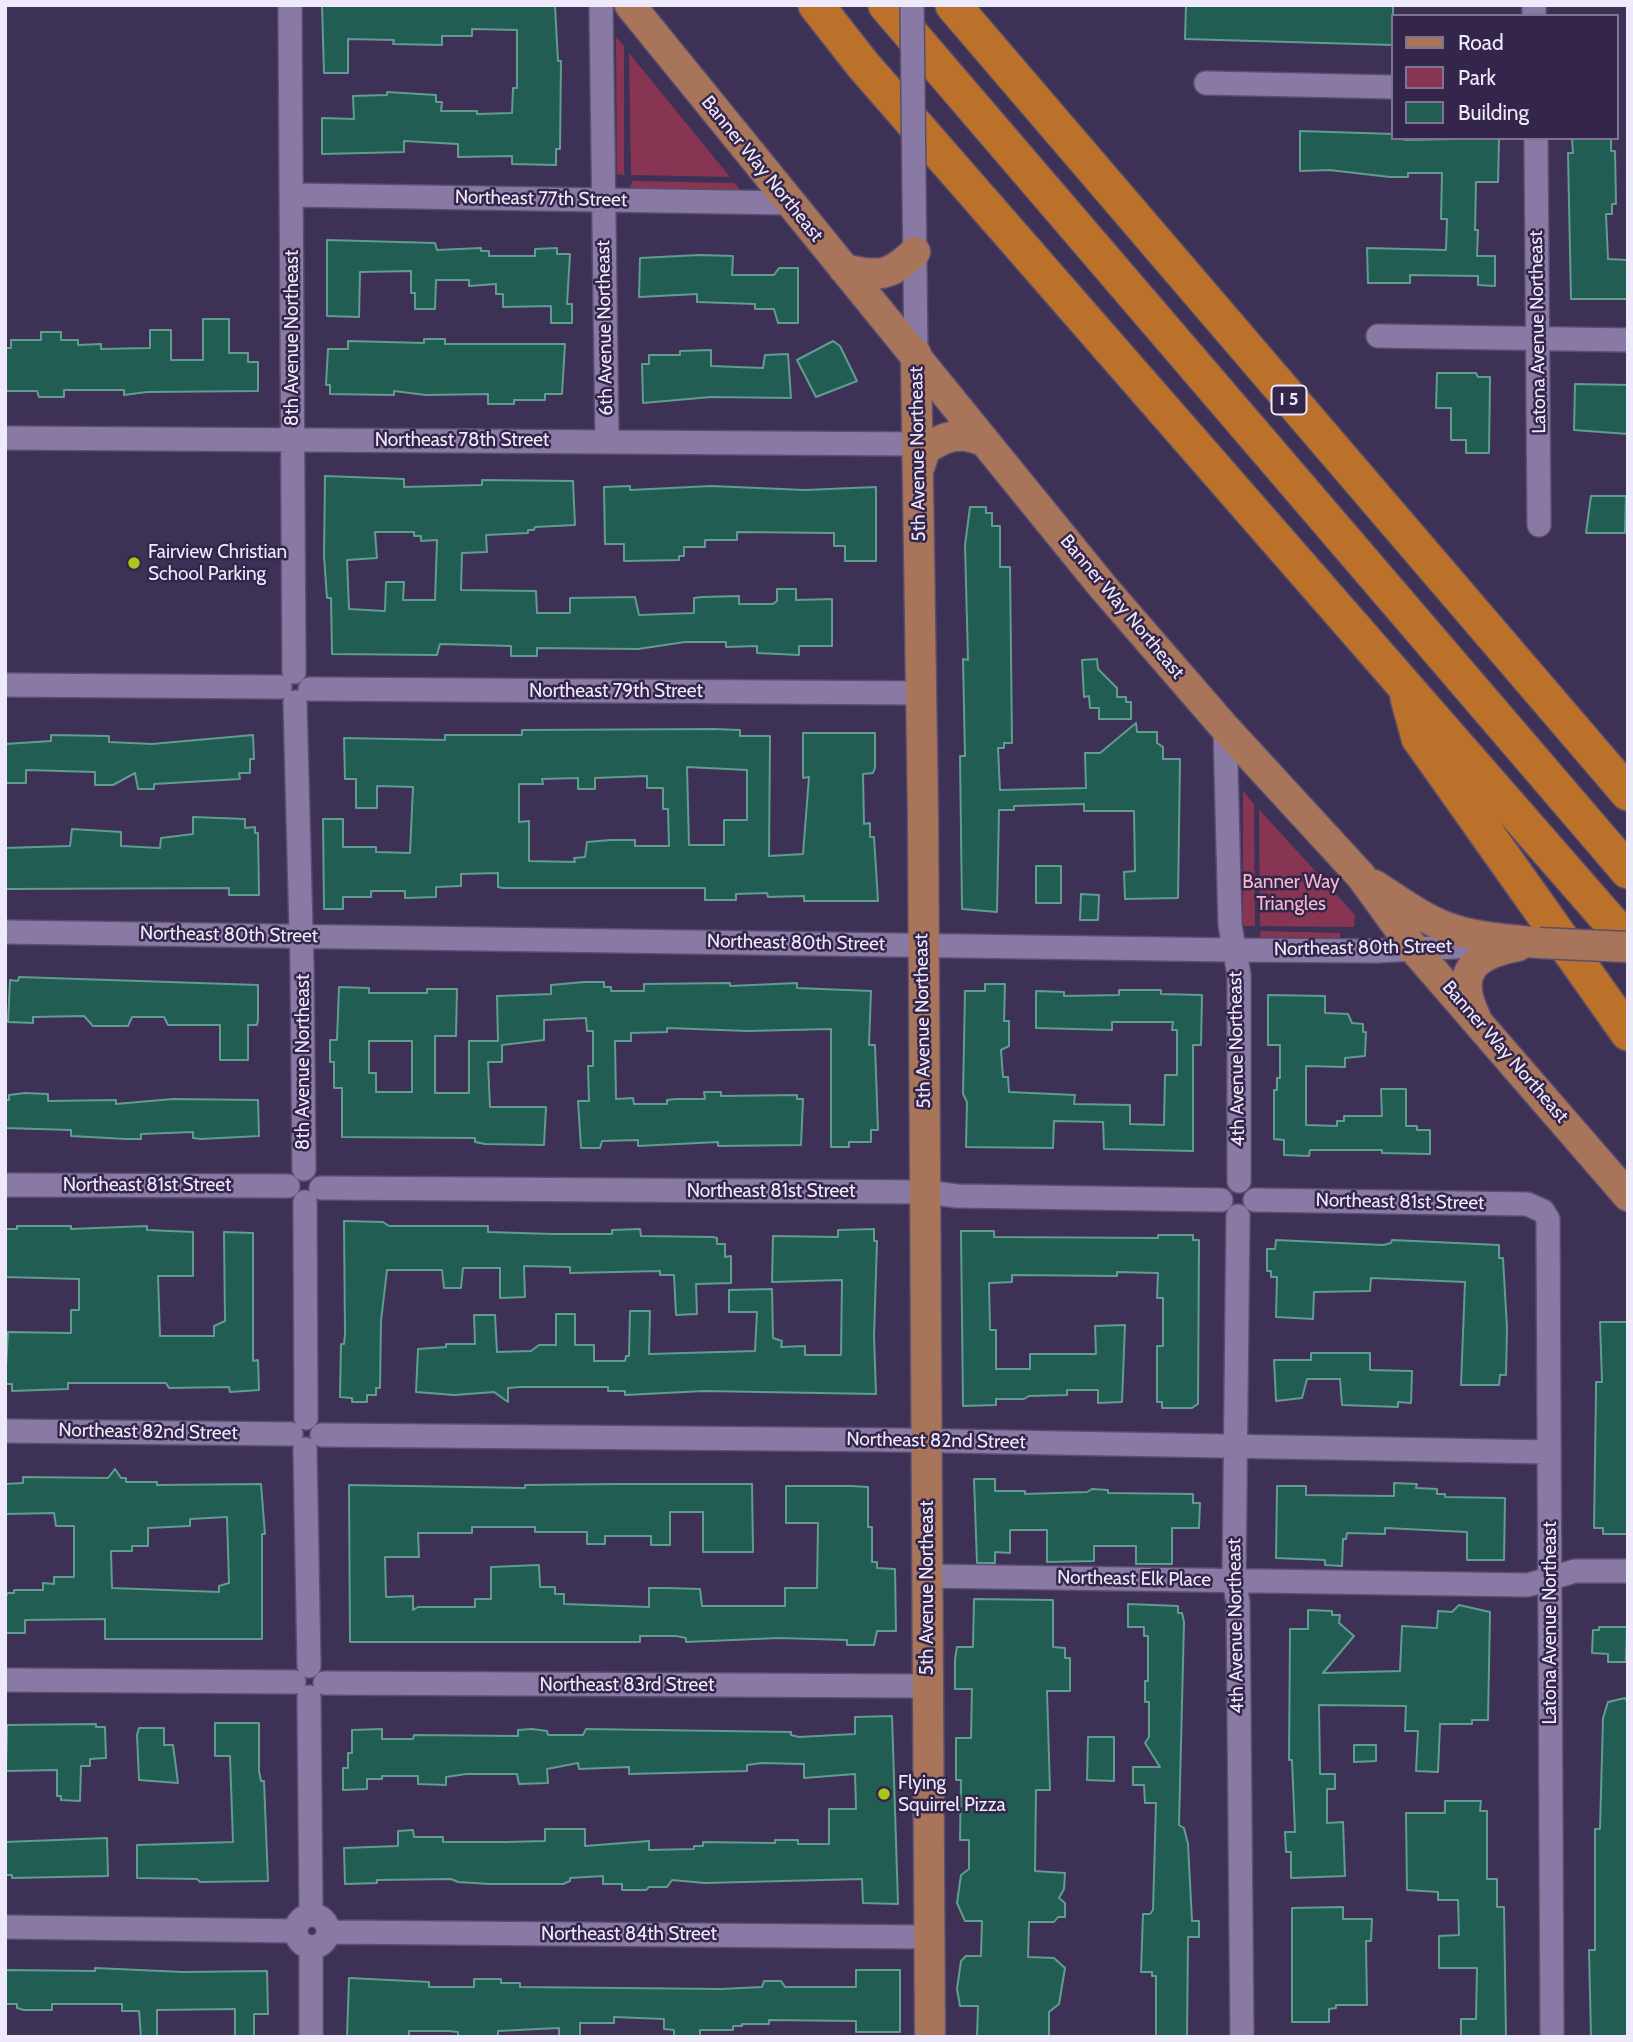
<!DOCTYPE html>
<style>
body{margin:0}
#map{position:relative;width:1633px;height:2042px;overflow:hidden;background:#3e3156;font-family:Cabin,sans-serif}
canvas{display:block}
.frame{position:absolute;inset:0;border:7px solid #efe9fc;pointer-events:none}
.legend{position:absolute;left:1391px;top:14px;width:228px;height:126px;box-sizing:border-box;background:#34264b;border:2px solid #7f7492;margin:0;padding:9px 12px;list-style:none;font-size:21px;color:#efe9fc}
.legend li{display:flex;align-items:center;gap:14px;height:35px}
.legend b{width:35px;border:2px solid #7f7492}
</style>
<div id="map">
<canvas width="1633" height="2042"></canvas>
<div class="frame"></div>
<ul class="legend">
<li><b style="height:9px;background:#a8755b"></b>Road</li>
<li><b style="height:19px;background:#873553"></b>Park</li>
<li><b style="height:19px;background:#225d53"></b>Building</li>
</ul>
</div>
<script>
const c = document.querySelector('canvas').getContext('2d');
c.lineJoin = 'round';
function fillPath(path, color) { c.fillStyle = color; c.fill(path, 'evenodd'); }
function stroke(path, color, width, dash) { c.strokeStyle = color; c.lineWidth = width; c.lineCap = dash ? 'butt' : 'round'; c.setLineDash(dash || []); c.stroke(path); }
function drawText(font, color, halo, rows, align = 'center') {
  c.font = font + ' Cabin,sans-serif'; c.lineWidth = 5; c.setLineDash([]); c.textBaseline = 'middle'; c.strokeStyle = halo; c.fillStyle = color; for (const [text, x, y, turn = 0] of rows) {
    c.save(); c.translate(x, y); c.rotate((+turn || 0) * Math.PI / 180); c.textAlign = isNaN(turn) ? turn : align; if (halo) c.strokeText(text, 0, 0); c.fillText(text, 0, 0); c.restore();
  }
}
fillPath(new Path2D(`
 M616 37 624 46V175L617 174Z
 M629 53 730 177 631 175Z
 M632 181 735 183 741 191 630 189Z
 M1243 791 1254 804 1255 926H1244L1243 921Z
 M1259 809 1355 915 1354 927 1260 926Z
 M1261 931 1340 933V938L1260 937Z`), '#873553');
const building = new Path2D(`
 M322 5 555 6 558 61H561L560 149H556V165L512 164V156L458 157V144L404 141V152L322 154V118L354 119 353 96 387 95V92L436 95V102H442L441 111H477V114L512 113 513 88H517V30L472 29V36H442V45L393 44 394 40 348 39V73H324Z
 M1186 5H1393V45L1185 39Z
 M1300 131 1393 134V138L1408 140 1499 138 1498 182H1476L1475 230H1478L1477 256H1495V286L1478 285V276L1410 275V283H1368L1367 248 1446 250 1447 219H1441L1442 173H1408V177H1390L1329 170 1300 171Z
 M1572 138H1611V151H1615L1616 204H1612V214H1606L1608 259 1628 260V299H1571L1568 153H1573Z
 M327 240 435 243 437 250 481 248V251H489V256H535V249L557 248V254H570L567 304H572V323H551V306L503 307V294H496V284L469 286V280H436L435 309H415V293H411V271L360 272 359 317 327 316Z
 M699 255 733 256 732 275H774L779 268H798V323H778L774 309H755V304L697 302V294L639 297 640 258Z
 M203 319H229V353H248V362H258V391L147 392 124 395V390H64V397H39L37 391H5V348H11V340H41V332H61V340H78V345L101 344V349L150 348V330H171V360H203Z
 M424 339H445V344H565L562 394H545V400H514V404H488V394L426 395 394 391V395L330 394V385H326L328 349H348V341L424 343Z
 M833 341 840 346 857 381 816 397 797 360Z
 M711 350V366L763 368 765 355 788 354 791 398 711 397 643 403 642 364H649V355H680V351Z
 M1437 373H1476L1478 377H1490L1489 453H1466V440H1451V408H1436Z
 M1575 384 1628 385V434L1574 430Z
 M325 476 404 479V487L482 485V480L573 481 575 525 535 527 534 530H528V533L486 535 487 552 462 553 461 590 536 591 537 613H570V598L635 597 639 615 694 613V598L702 597 739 596V604H773L777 601V589H796V600L832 599V646H799V655L757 653V646L726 647V642H685L638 649 537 648V656H511V646L440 644 437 655 332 654 331 598H327L324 556ZM375 532H414V536H421V541L437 540 435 600H403L404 582H386L385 611 349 609 347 560 377 558Z
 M630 486V490L711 486 805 490 876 487V561H845V546H834V533L737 532V540H705V547H684V556H679V560L624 561V544H605L604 487Z
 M1591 496H1626L1625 533H1586Z
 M970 507H986V513H992V526H1000V567H1010L1012 743H1004V748H998L1000 790 1086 788 1085 753H1100L1136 723 1137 732H1157V743L1163 747V759H1180L1178 898 1125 899 1124 872 1135 871 1134 811H1084V804L1014 806V810H999L997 912 962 909 960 756H965L963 659 968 660 965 545Z
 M1097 659 1098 669 1117 688V697H1126V702H1131V719H1099V708H1090L1089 696 1084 697 1082 660Z
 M714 729 740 730V736H770L769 856 803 854 809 777 803 778V733H875V768L873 773 863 774 864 824 870 823V837H874L878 901H804V896L768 897 767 893 736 894V900H705V888H503L498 887V873L461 874V886L436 887V897L405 898V891H371V897H343V909H324L323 819H343V847H376V852L410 853 413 787 377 786V808H356V779H345L344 738 445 740V735H522V730ZM687 767 747 770V820H724V845H689ZM647 776V788H663V809H668L669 846H635V840H611L587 842 585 857 574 858 575 862 529 861V821L519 822V784H543L542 779 578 778V789H595V778Z
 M51 735 109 736V742L152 744 253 735 254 759H250V773H239L240 779 154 784V789H138L135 773 113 785H95V772L26 770V783H5V744L51 741Z
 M193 817 245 819V828L255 827V833H258L259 895H229V888L5 889V848L70 846 72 829 121 832V846L160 848 161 838 193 834Z
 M1036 866H1061V903H1036Z
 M1081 894 1099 895 1098 920H1080Z
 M19 977 258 985V1020L257 1025H248V1060H220V1025H168L164 1017H132L128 1026H93L84 1016 33 1017V1023L8 1022 10 980 18 981Z
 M584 982H604V987H611V991H644V984L730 983V986L797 983V988L871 991 869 1045H875L878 1130H871V1142H849V1147H831V1029L748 1031 667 1028V1032L631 1033V1041H615L616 1099 633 1098 634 1104H667V1100L676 1099H705L704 1092H721V1096L797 1095V1099H803L801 1145 718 1146V1142L638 1146V1140L602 1141 600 1148H581L578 1101H589L588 1066H593V1031H587L586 1018 544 1020V1040L502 1045V1062H488L490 1107H546L544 1145 485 1144 475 1142V1138L342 1137V1088H334V1062H330V1040H337L339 987 369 988V993H427V989H457L456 1036H435V1093H469V1041H498L497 996 551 994V985ZM369 1041H412V1092H376V1073H369Z
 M985 984H1005L1004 1021H1009V1046L1001 1050 1003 1077H1008L1009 1092 1075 1095 1074 1104 1130 1105V1124L1164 1125 1165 1075H1177V1030H1172L1173 1022H1112V1030L1036 1028V991L1064 992V996L1119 995V990H1161V994L1202 995 1201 1045H1193V1151L1104 1149 1103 1122 1054 1121 1053 1148 966 1147 967 1102 963 1094 965 991H985Z
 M1268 995 1325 996V1013L1348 1014 1352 1023 1363 1024V1032H1366L1365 1056 1345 1058V1067L1306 1066V1125L1337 1126V1121H1344V1116H1382L1381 1089H1406V1126H1417V1130H1430V1154L1382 1153V1150H1310L1309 1156 1284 1155V1140L1274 1139V1090H1277V1078H1280V1045H1268Z
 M25 1093 48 1094V1101L116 1100V1104L173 1099 258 1100 259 1136 201 1139 193 1138V1132L141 1134V1139H126L71 1136V1130L5 1128V1100H9V1095Z
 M344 1221 383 1222 389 1226H488V1232L553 1234H612V1230L640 1229 641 1236 713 1237 717 1238V1244H725V1257L731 1256V1283L696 1284 697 1314 676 1315 674 1275H660V1271L570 1273V1267L524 1266 525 1297 500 1298V1268H463L461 1288H444L442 1270H387L381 1321 380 1388H376V1395H367V1402H352V1398L340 1397 341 1344H344L345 1334Z
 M17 1226H71V1229L147 1226V1230L193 1232V1276H158L160 1336H214V1326L225 1321 224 1232 253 1233V1361L258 1360 259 1390 230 1392 229 1387 169 1388 166 1383H68V1389L12 1391V1384H5L8 1332 71 1333V1310H79V1279L5 1277V1229H17Z
 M874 1229V1241H877L874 1336 876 1394 704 1391 625 1395V1391H608V1387H520L508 1388V1402L494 1392 454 1395 416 1392 418 1349 446 1347V1344H475L474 1315H495L497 1352 531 1351 539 1345H556V1314H575V1345H594V1361H625L626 1356H629L630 1311H650L649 1354 755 1351 757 1312H729V1290L772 1289 773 1338 782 1341 781 1347 805 1346V1355H841L842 1280 772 1282 773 1236 838 1237V1230Z
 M961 1231H994V1237L1158 1238V1235H1193V1240H1199L1198 1404 1192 1408H1162V1402H1157V1346H1163V1298H1157L1158 1273 1117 1272V1276L1012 1275V1282L989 1283 990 1330H996V1369H1030V1354H1096L1095 1326 1125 1325 1122 1402 1098 1403V1390H1067V1395L1029 1396 1024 1399H996V1405L963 1406Z
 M1276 1240 1383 1245 1391 1243 1392 1240 1499 1245V1258H1503L1507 1328 1506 1375H1500L1499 1385H1461L1465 1282 1371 1278 1370 1291 1314 1292 1313 1319 1276 1317 1277 1277H1271V1271H1267V1249H1275Z
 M1600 1322H1628V1534H1603V1528H1594L1596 1391V1382H1602Z
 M1311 1353H1370V1370L1412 1371 1411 1403 1398 1402V1407L1342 1405 1340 1379H1307L1302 1398 1276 1401 1274 1360H1311Z
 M115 1469 121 1478H126V1482H157V1485L261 1484 265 1534H262V1639H105V1619L25 1620V1633H5V1597L8 1593H14V1590H43V1583L54 1584V1577H74V1526H56L54 1513 5 1514V1484L23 1483V1477L108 1478ZM227 1517 229 1583 219 1586V1592L112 1588 111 1551H132V1546H148V1528L190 1526V1519Z
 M974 1479H995V1491H1025V1494L1087 1492 1092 1489 1108 1490V1493L1193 1494V1503H1200L1199 1528H1172V1564H1136V1546H1094V1561L1047 1562V1530H1010V1553L995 1552V1563H977Z
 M1394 1483 1417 1484 1416 1488 1437 1489V1494H1445V1497L1505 1498 1504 1560H1467V1532L1385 1528V1534L1347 1533 1346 1539H1343L1342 1566 1325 1565V1560L1276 1558 1277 1486H1306V1495L1394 1496Z
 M617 1484H752L753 1552H703V1512H670V1545H651V1536H605V1544H587V1532H535V1527H472V1533H418L419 1557H385L386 1597 413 1596V1610L418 1607H475V1599H491V1567L539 1565 540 1587H555V1594H564V1604L649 1607V1588H667L700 1589 702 1606H785V1588H817L818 1523H786V1486H852L868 1487V1527H872V1562H877V1568L895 1569 896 1631H877L874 1645H847V1640L779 1638 686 1642V1638L676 1636H640V1642H350L349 1485 525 1488V1485Z
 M974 1599 1053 1600V1647L1065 1648V1658H1070V1691H1047L1050 1790H1036L1035 1871 1065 1873 1064 1889 1059 1898 1065 1903V1917H1058L1054 1922H1029L1028 1957 1054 1958 1065 1968 1059 2004 1049 2012V2037H977L978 2006H960L957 1989 961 1961 966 1956H981L982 1921H965L957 1903 961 1875 969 1869V1840H960L961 1780H956V1738H971L972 1689H955V1659L957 1647H973Z
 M1128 1604 1178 1606V1613H1182L1184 1622 1179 1825 1184 1828 1188 1844 1192 1921H1199V1937H1188L1187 2037H1156V1976H1152V1972H1141L1143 1914H1150L1153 1910 1156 1803H1145L1144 1785H1133V1767H1160L1145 1743 1149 1737V1702H1145V1681H1148V1636H1144V1627H1128Z
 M1459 1605 1490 1612 1488 1720H1472V1724H1440L1438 1772 1416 1771 1418 1731H1405L1406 1706 1319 1705 1320 1774H1335V1789H1327V1823L1343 1822 1345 1876 1291 1878V1852H1286L1285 1832H1295L1292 1760H1289L1290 1629H1308V1610L1332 1611V1615H1340L1339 1623 1354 1636 1323 1673 1400 1671 1402 1626 1437 1628 1438 1611 1452 1612Z
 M1599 1627H1627L1626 1662H1608V1654L1592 1653 1593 1630H1599Z
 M1625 1698 1628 1703V2037H1591L1589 1950H1595V1829H1600L1603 1718 1608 1702Z
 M892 1716 898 1904 863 1903 862 1879 705 1883 672 1880 667 1887H649L646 1890H622V1884H603V1876L570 1878V1881L563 1884H489L458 1882 451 1879 377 1880V1883L345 1884 344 1848 398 1846V1831L413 1830 414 1837H443V1842H506L545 1841V1829H585V1846L649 1841V1850L694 1849V1846H703V1842L775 1843V1840H798V1844H829V1809H856L855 1774 804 1778V1764L762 1763 747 1765V1771L629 1774V1767L579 1769 578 1763 547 1769 548 1783 519 1784 517 1774H466L446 1777V1785L418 1784V1776H382V1779H367V1789L343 1790V1768H348V1753H352V1730L382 1729V1739H413L414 1735 518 1736V1730L532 1729 547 1731 548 1735H583L586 1729 791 1732V1735L799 1737 855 1734V1717Z
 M215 1723H259V1771L261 1781H264L268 1881 200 1882 197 1879 137 1878V1845L233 1842 230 1756H215Z
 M96 1724V1727H105L106 1758 90 1759V1766H81L80 1801 61 1800V1796H57V1770L6 1771 7 1725Z
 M139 1728H164V1745H173L178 1783 139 1780 137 1735Z
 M1088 1737H1114V1781L1087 1780Z
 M1354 1745H1376V1761L1354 1762Z
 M1445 1801H1481L1480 1811H1487V1879H1497V1907H1504L1506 2037H1461V2019H1476L1477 1968H1439V1936L1459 1935 1458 1900H1438V1892L1407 1890 1406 1813H1445Z
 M107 1838 108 1876 12 1878V1875H5V1842Z
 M1343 1907V1919H1372L1371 1941H1366L1367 2005H1336V2008L1329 2009V2022H1292V1908Z
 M95 1968 183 1972 267 1971 268 2014H254V2037H235V2009L157 2010V2037H141L139 2011H122V2004H52V2010H24L17 2008V2004H5L6 1970 95 1971Z
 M856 1970H900V2032H856V2021L769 2020V2024H742V2026H733V2030H700V2037H674V2030L664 2029V2019L614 2017V2023H580V2037H559V2028L498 2031V2037H458V2032L448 2031H409V2037H347L349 1978 429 1982V1987H474V1979H501V1983H520V1987L721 1989 762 1987 764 1981H781L785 1987H856Z`);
fillPath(building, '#225d53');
stroke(building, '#609c90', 2);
const minor = new Path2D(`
 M290 5 294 672
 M601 5 607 440
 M1534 5V16
 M1206 83 1393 87
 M1536 138 1539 525
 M914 184 916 354
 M293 195 789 203
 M1378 336 1628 340
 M5 438 919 444
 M5 685 280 687
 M310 689 922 693
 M295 702 302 968 304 1169
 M1225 728 1230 925 1239 975V1181
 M5 932 1234 950 1377 951 1491 945
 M5 1185 288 1186
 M321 1188 925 1192 957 1196 1221 1200
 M1255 1200 1527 1204 1543 1211 1548 1219 1552 2037
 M305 1202 306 1418
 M1238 1216 1234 1581 1238 1602 1242 2037
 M5 1431 291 1434
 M322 1435 897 1440 1549 1452
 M305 1449 309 1666
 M927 1576 1528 1585 1575 1571H1628
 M5 1680 294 1682
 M325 1683 928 1686
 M309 1697 311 1914
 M296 1931a16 16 0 1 1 32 0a16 16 0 1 1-32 0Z
 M5 1927 296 1931
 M328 1932 929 1937
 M311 1947V2037`);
const major = new Path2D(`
 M630 5 1103 587 1225 728 1361 876 1414 949 1628 1196
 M844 269C879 277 889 277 915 252
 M916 354 923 817 930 2037
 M920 465 925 450C945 435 962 431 985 442
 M1374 885C1398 900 1420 917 1446 927 1475 938 1508 939 1539 943
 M1475 1016C1454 972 1474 954 1518 946`);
const highway = new Path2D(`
 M816 5 863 65 1628 942
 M886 5 1628 871
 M953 5 1628 793
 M1408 698 1419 738 1628 1033`);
stroke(minor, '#5a4e6d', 26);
stroke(major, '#5a4e6d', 33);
stroke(highway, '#5a4e6d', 38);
stroke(minor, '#897aa5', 23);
stroke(major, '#a8755b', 30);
stroke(highway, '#bc712a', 35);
const minorBridge = new Path2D(`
 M912 5 914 184`);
const majorBridge = new Path2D(`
 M1539 943 1628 947`);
stroke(minorBridge, '#5a4e6d', 26, []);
stroke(majorBridge, '#5a4e6d', 33, []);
stroke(minorBridge, '#897aa5', 23);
stroke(majorBridge, '#a8755b', 30);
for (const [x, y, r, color] of [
 [134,563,7,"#aac717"],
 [884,1794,7,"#aac717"]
]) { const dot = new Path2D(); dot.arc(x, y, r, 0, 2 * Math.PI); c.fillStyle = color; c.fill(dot); stroke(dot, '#34264b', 2.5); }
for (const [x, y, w] of [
 [1289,400,35]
]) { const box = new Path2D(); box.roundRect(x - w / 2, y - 14.5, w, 29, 5); c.fillStyle = '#34264b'; c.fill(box); stroke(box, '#efe9fc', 2); }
drawText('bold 18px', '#efe9fc', null, [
 ["I 5",1289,400]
]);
drawText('19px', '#efe9fc', '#34264b', [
 ["Banner Way Northeast",762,169,51],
 ["Northeast 77th Street",541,199,1],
 ["6th Avenue Northeast",605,328,-91],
 ["Latona Avenue Northeast",1538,332,-91],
 ["8th Avenue Northeast",292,338,-90],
 ["Northeast 78th Street",462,440],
 ["5th Avenue Northeast",918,454,-91],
 ["Banner Way Northeast",1122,607,50],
 ["Northeast 79th Street",616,691],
 ["Northeast 80th Street",229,935,1],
 ["Northeast 80th Street",796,943,1],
 ["Northeast 80th Street",1363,948,-1],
 ["5th Avenue Northeast",923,1021,-91],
 ["Banner Way Northeast",1505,1052,49],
 ["4th Avenue Northeast",1237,1059,-91],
 ["8th Avenue Northeast",303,1062,-90],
 ["Northeast 81st Street",147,1185],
 ["Northeast 81st Street",771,1191],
 ["Northeast 81st Street",1400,1202,1],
 ["Northeast 82nd Street",148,1432,1],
 ["Northeast 82nd Street",936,1441,1],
 ["Northeast Elk Place",1134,1579,1],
 ["5th Avenue Northeast",927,1588,-90],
 ["Latona Avenue Northeast",1550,1623,-90],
 ["4th Avenue Northeast",1236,1626,-91],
 ["Northeast 83rd Street",627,1685],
 ["Northeast 84th Street",629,1934]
]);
drawText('19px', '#efe9fc', '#34264b', [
 ["Fairview Christian",148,552],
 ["School Parking",148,574],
 ["Flying",898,1783],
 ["Squirrel Pizza",898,1805]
], 'left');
drawText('19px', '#f7b9cb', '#34264b', [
 ["Banner Way",1291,882],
 ["Triangles",1291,904]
]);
</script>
